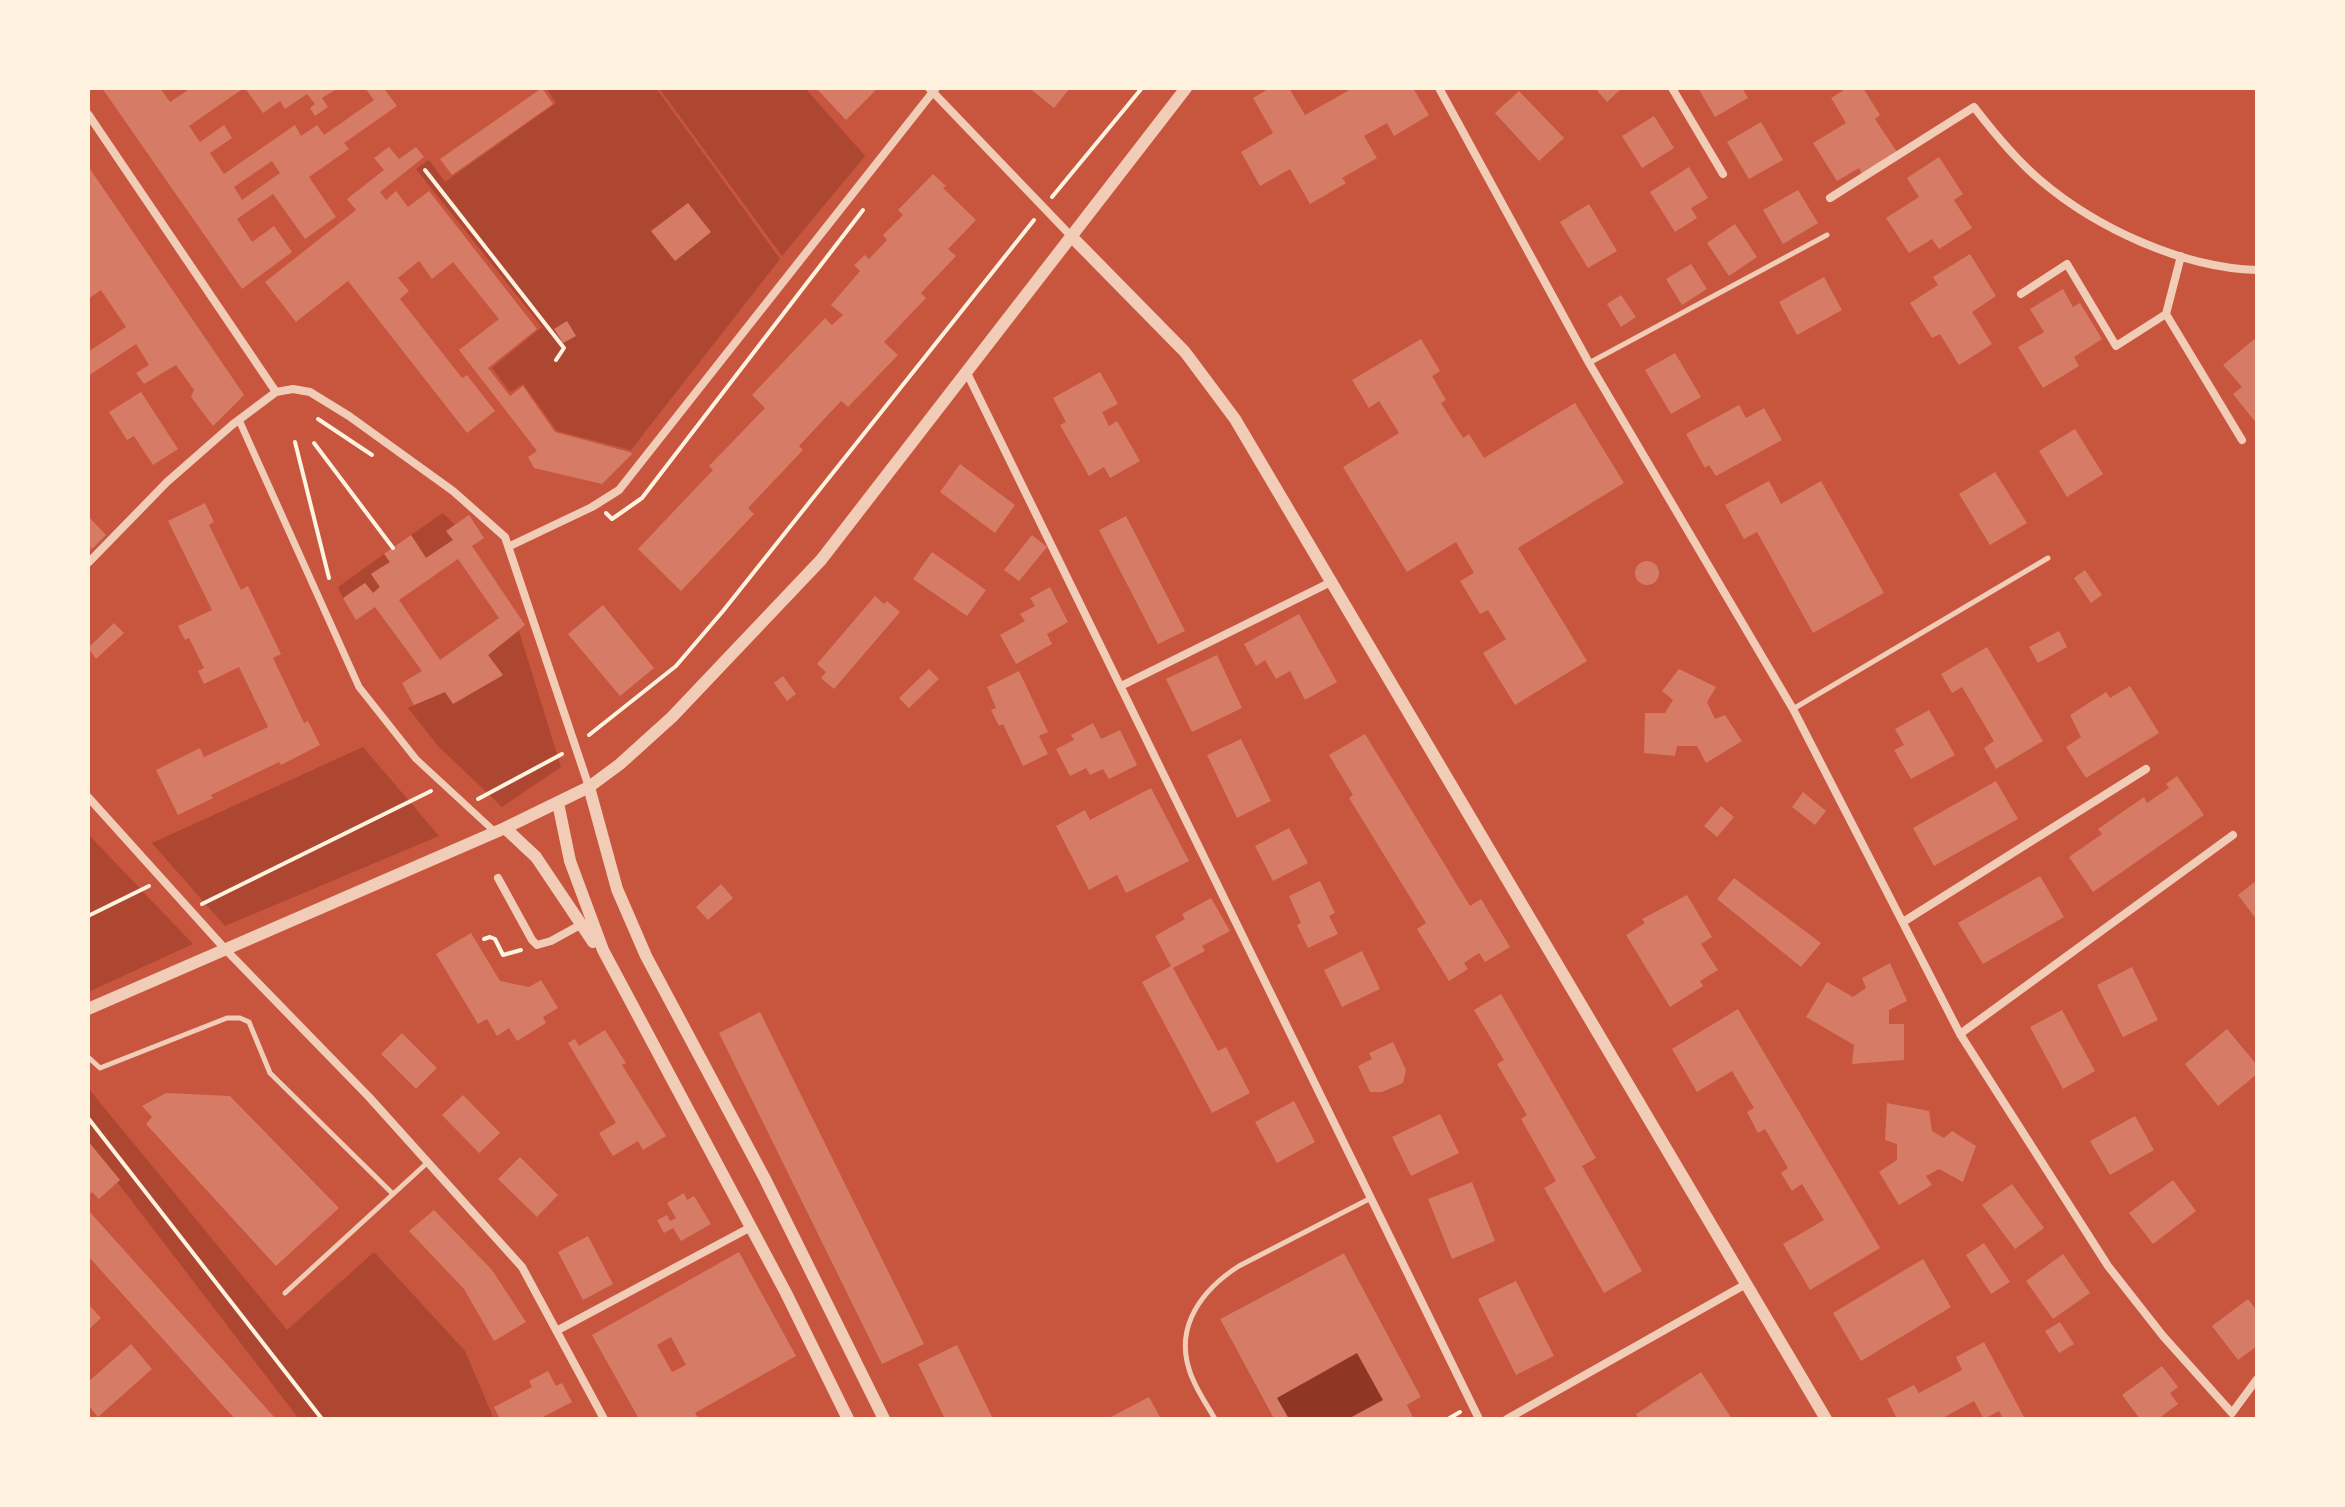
<!DOCTYPE html>
<style>
body{margin:0}
#map{position:relative;width:2345px;height:1507px;overflow:hidden;background:#c8553d;font-family:Raleway,sans-serif}
canvas{display:block}
.frame{position:absolute;inset:0;border:90px solid #fff3e0;pointer-events:none}
</style>
<div id="map">
<canvas width="2345" height="1507"></canvas>
<div class="frame"></div>
</div>
<script>
const c = document.querySelector('canvas').getContext('2d');
c.lineJoin = 'round';
function fillPath(path, color) { c.fillStyle = color; c.fill(path, 'evenodd'); }
function stroke(path, color, width, dash) { c.strokeStyle = color; c.lineWidth = width; c.lineCap = dash ? 'butt' : 'round'; c.setLineDash(dash || []); c.stroke(path); }
fillPath(new Path2D(`
 M546 88H656L780 259 631 450 557 431 523 384 510 392 492 368 542 327 416 169 429 160 445 182 556 103Z
 M659 88H805L865 156 782 256Z
 M443 513 455 525 447 531 453 540 426 558 411 535Z
 M384 554 390 562 371 574 380 587 373 593 365 583 343 598 338 587Z
 M519 631 561 767 502 807 438 746 408 708 445 692 453 703 502 676 488 655Z
 M363 747 439 836 225 926 152 843Z
 M88 834 193 944 88 992Z
 M88 1088 287 1330 374 1252 465 1351 494 1419H299L88 1144Z`), '#ae4732');
fillPath(new Path2D(`
 M1344 1253 1421 1397 1407 1405 1414 1419H1274L1220 1319Z`), '#8f3625');
fillPath(new Path2D(`
 M102 88H160L170 102 191 88H244L189 126 200 142 224 125 232 138 210 153 224 174 295 125 301 136 317 125 324 135 374 100 365 88H389L385 90 397 106 344 143 349 149 309 177 336 217 305 239 273 194 237 219 252 242 274 226 292 252 242 289ZM272 161 280 173 242 200 234 187Z
 M245 88H338L322 98 328 107 315 116 310 108 315 104 307 94 285 109 280 101 263 113Z
 M542 88 553 104 452 175 440 159Z
 M816 88H878L846 120Z
 M1029 88H1070L1054 108Z
 M1270 88H1289L1305 115 1353 88H1413L1429 115 1394 136 1387 123 1364 136 1377 158 1342 178 1346 183 1310 204 1290 169 1260 186 1241 152 1273 133 1253 98Z
 M1595 88H1622L1607 102Z
 M1698 88H1742L1748 98 1715 117Z
 M1847 88H1863L1880 115 1875 119 1897 152 1862 174 1859 168 1837 181 1813 143 1846 123 1831 98Z
 M1519 91 1564 138 1539 161 1495 113Z
 M1654 116 1674 148 1642 168 1622 136Z
 M1761 122 1783 160 1749 179 1727 142Z
 M389 147 399 159 416 147 424 157 380 192 386 200 396 191 408 207 429 191 537 329 488 368 510 396 523 386 555 432 633 453 602 484 534 468 528 457 537 451 459 350 499 319 453 262 432 279 419 261 398 278 409 291 400 299 462 378 467 375 495 411 467 433 348 281 296 322 265 282 356 210 347 199 384 170 374 158Z
 M1939 157 1963 194 1954 200 1972 228 1939 249 1932 239 1909 253 1886 218 1919 197 1907 178Z
 M88 166 244 395 213 426 191 397 194 390 176 365 144 384 136 373 149 365 136 344 88 376V352L126 327 101 290 88 299Z
 M1689 167 1708 198 1691 208 1697 218 1675 232 1650 192Z
 M933 174 946 186 943 188 976 220 948 249 956 256 921 293 926 298 884 342 898 355 848 407 841 401 799 446 803 450 748 508 754 514 681 591 638 549 713 470 709 466 765 408 752 395 825 318 832 325 843 315 831 305 860 271 854 265 865 255 869 259 887 240 883 235 903 215 898 210Z
 M1798 190 1818 223 1783 244 1763 210Z
 M688 203 711 232 675 261 651 231Z
 M1589 204 1617 251 1588 268 1560 222Z
 M1735 224 1757 257 1729 276 1707 243Z
 M1970 254 1996 296 1972 312 1992 344 1959 365 1940 334 1932 338 1910 303 1938 285 1933 277Z
 M1691 264 1707 289 1682 305 1666 279Z
 M1824 277 1842 310 1797 335 1779 302Z
 M2063 289 2073 307 2080 303 2102 339 2074 357 2079 366 2043 388 2018 347 2044 332 2030 309Z
 M1621 295 1636 317 1621 327 1607 304Z
 M567 321 576 336 563 343 554 329Z
 M2257 337V424L2233 394 2242 387 2223 365Z
 M1421 339 1440 371 1432 376 1446 400 1441 403 1463 438 1469 434 1484 458 1575 403 1624 483 1518 548 1587 661 1515 705 1483 653 1506 639 1488 610 1480 614 1460 581 1474 573 1456 542 1407 572 1343 467 1399 433 1379 401 1369 408 1352 380Z
 M1675 353 1701 397 1671 414 1645 370Z
 M1100 372 1118 404 1102 412 1109 426 1117 421 1140 461 1110 478 1104 467 1089 476 1060 425 1066 422 1053 398Z
 M141 392 178 449 153 465 134 436 127 440 109 412Z
 M1739 405 1746 418 1764 408 1782 440 1716 476 1709 465 1705 468 1686 434Z
 M2075 429 2103 474 2067 497 2039 451Z
 M960 464 1015 505 995 533 940 492Z
 M1995 472 2027 523 1990 545 1959 494Z
 M1769 481 1781 504 1821 481 1884 593 1813 633 1757 532 1744 539 1725 505Z
 M205 503 214 522 209 525 241 590 248 586 281 654 273 658 304 723 308 721 320 745 281 765 279 762 211 795 213 798 178 815 156 770 200 748 204 757 268 727 239 667 204 684 198 671 204 668 189 638 185 640 178 626 212 610 168 521Z
 M469 515 484 538 472 546 525 625 488 655 503 675 453 704 445 692 414 705 402 683 422 671 375 607 356 620 343 598 365 583 373 593 380 587 371 574 390 562 384 554 411 535 426 558 453 540 446 531ZM458 559 499 618 440 660 399 600Z
 M88 516 106 535 92 549 88 544Z
 M1126 516 1185 631 1158 644 1099 530Z
 M1032 535 1047 547 1019 581 1004 570Z
 M932 552 986 590 967 616 913 579Z
 M1635 573a12 12 0 1 1 24 0a12 12 0 1 1-24 0Z
 M2085 570 2102 595 2091 603 2074 578Z
 M1050 587 1068 622 1047 634 1052 644 1016 664 1000 635 1025 621 1020 614 1035 606 1030 598Z
 M875 596 884 604 887 601 900 612 834 689 821 678 826 672 817 664Z
 M603 605 654 668 620 696 568 634Z
 M1299 614 1337 682 1305 700 1290 671 1276 679 1265 660 1256 666 1244 644Z
 M114 623 124 633 96 659 88 648Z
 M2059 631 2067 647 2038 663 2029 647Z
 M1987 647 2043 741 1996 769 1984 748 1994 741 1962 687 1952 693 1941 674Z
 M1217 655 1242 708 1192 732 1166 679Z
 M929 669 939 679 909 708 899 698Z
 M1679 669 1716 687 1707 702 1715 719 1725 715 1742 741 1706 763 1697 746H1677L1675 756 1644 753 1645 713H1665L1673 700 1662 691Z
 M1019 671 1048 732 1039 736 1048 754 1023 766 1003 724 999 726 991 710 996 708 987 687Z
 M783 676 796 694 787 701 774 683Z
 M2130 686 2159 733 2086 778 2066 747 2081 737 2070 715 2106 692 2110 698Z
 M1929 710 1955 755 1911 779 1894 750 1904 745 1895 729Z
 M1093 723 1101 739 1120 730 1137 765 1109 779 1103 769 1090 775 1086 768 1070 776 1056 749 1074 740 1071 735Z
 M1365 734 1470 906 1481 899 1510 947 1485 962 1479 953 1464 963 1468 969 1449 981 1417 929 1426 923 1349 798 1353 795 1329 755Z
 M1241 739 1271 801 1237 818 1207 755Z
 M2177 776 2204 815 2093 892 2069 857 2102 834 2098 829 2144 797 2147 803 2169 788 2166 784Z
 M1996 781 2018 819 1934 866 1913 828Z
 M1151 788 1189 861 1126 893 1117 875 1089 890 1056 826 1085 810 1090 820Z
 M1803 792 1826 811 1815 825 1792 807Z
 M1721 806 1734 817 1717 837 1704 826Z
 M1289 828 1308 863 1273 881 1255 846Z
 M2040 876 2064 917 1983 964 1958 923Z
 M1734 878 1821 943 1801 967 1717 899Z
 M2257 880V920L2238 895Z
 M1320 881 1335 913 1329 916 1338 934 1308 948 1297 925 1301 923 1289 896Z
 M721 884 733 898 708 920 696 907Z
 M1687 895 1712 937 1701 944 1718 970 1700 981 1703 986 1670 1007 1626 935 1645 923 1642 919Z
 M1211 898 1230 931 1202 946 1205 951 1173 968 1218 1051 1226 1047 1250 1093 1212 1113 1142 982 1171 966 1155 936 1185 919 1182 914Z
 M471 933 500 981 529 987 541 980 558 1008 543 1017 546 1023 517 1041 509 1028 497 1036 487 1019 478 1024 436 954Z
 M1362 951 1380 989 1342 1007 1324 970Z
 M1890 963 1907 1001 1889 1010V1024H1904V1060L1852 1064 1854 1045 1806 1017 1827 982 1853 997 1866 988 1862 978Z
 M2132 967 2158 1020 2123 1037 2097 985Z
 M1501 994 1596 1158 1582 1166 1642 1271 1604 1293 1544 1188 1556 1181 1521 1119 1527 1115 1497 1064 1504 1060 1474 1010Z
 M1738 1009 1880 1248 1810 1290 1783 1244 1824 1220 1802 1184 1792 1191 1781 1173 1788 1168 1765 1129 1758 1133 1747 1112 1754 1108 1732 1071 1697 1092 1672 1049Z
 M2062 1010 2095 1071 2063 1089 2030 1027Z
 M760 1012 924 1344 882 1364 719 1033Z
 M2227 1029 2257 1065V1074L2218 1106 2185 1064Z
 M605 1030 626 1063 622 1065 666 1136 643 1150 638 1141 613 1156 599 1133 616 1123 568 1043 575 1039 579 1046Z
 M402 1033 437 1068 416 1089 381 1054Z
 M1393 1042 1406 1070 1403 1083 1382 1092H1370L1358 1066 1372 1059 1369 1053Z
 M166 1093 230 1096 339 1208 276 1266 146 1124 152 1117 142 1106Z
 M463 1095 500 1133 479 1153 442 1115Z
 M1294 1101 1315 1142 1277 1163 1255 1122Z
 M1887 1103 1929 1111 1932 1131 1944 1138 1952 1131 1976 1146 1963 1182 1939 1169 1926 1176 1932 1185 1899 1205 1879 1172 1897 1160V1144L1885 1140Z
 M1440 1114 1459 1153 1411 1176 1392 1137Z
 M2135 1116 2154 1150 2110 1175 2090 1141Z
 M88 1141 120 1180 99 1199 92 1192 88 1196Z
 M520 1157 558 1195 537 1217 498 1179Z
 M2173 1180 2196 1211 2153 1244 2129 1213Z
 M1472 1182 1495 1241 1452 1259 1428 1199Z
 M2012 1184 2044 1228 2015 1249 1982 1205Z
 M684 1193 687 1200 694 1196 711 1224 681 1241 673 1228 664 1233 657 1220 667 1215 670 1221 676 1218 667 1203Z
 M88 1210 276 1419H235L88 1256Z
 M434 1210 492 1270 526 1322 494 1341 464 1289 409 1231Z
 M588 1236 613 1284 583 1300 558 1252Z
 M1984 1243 2010 1282 1991 1294 1966 1255Z
 M739 1252 796 1356 695 1413 699 1419H639L592 1335ZM671 1337 686 1365 672 1372 657 1345Z
 M1344 1253 1421 1397 1407 1405 1414 1419H1348L1383 1400 1357 1353 1277 1398 1289 1419H1274L1220 1319Z
 M2063 1254 2090 1293 2053 1319 2026 1281Z
 M1923 1259 1951 1307 1861 1361 1833 1313Z
 M1516 1281 1554 1356 1516 1375 1478 1299Z
 M2248 1299 2257 1311V1346L2238 1360 2212 1326Z
 M88 1304 101 1318 88 1330Z
 M2060 1322 2074 1344 2059 1353 2045 1331Z
 M1984 1342 2025 1419H2003L1999 1411 1984 1419 1974 1401 1941 1419H1897L1887 1399 1914 1385 1919 1393 1962 1370 1956 1357Z
 M131 1344 152 1369 98 1417 88 1405V1382Z
 M957 1345 993 1419H945L918 1364Z
 M2162 1366 2178 1387 2170 1393 2178 1404 2158 1419H2140L2122 1395Z
 M548 1371 556 1386 562 1383 572 1402 539 1419H500L494 1407 532 1387 529 1381Z
 M1701 1372 1732 1419H1639L1636 1414Z
 M1149 1397 1161 1419H1107Z`), '#d67c66');
stroke(new Path2D(`
 M425 170 564 348 556 360
 M1052 197 1142 88
 M318 419 372 455
 M295 442 329 578
 M314 443 393 548
 M606 513 612 519 642 498 863 210
 M589 735 676 666 723 611 1034 220
 M478 799 562 754
 M202 904 431 791
 M88 916 149 886
 M484 939 490 937 495 939 503 955 521 950
 M88 1118 322 1419
 M1448 1419 1460 1412`), '#fff3e0', 4);
stroke(new Path2D(`
 M1589 363 1827 235
 M1793 709 2048 558
 M88 1057 100 1068 227 1018H240L249 1022 270 1073 392 1193
 M285 1293 427 1163
 M1215 1419C1206 1403 1194 1387 1189 1369 1175 1325 1203 1289 1239 1266L1371 1198`), '#f1ccb7', 5);
stroke(new Path2D(`
 M239 420 359 687 416 759 494 831`), '#f1ccb7', 7);
stroke(new Path2D(`
 M929 88 1072 237
 M1439 88 1589 363 1793 709 1960 1034 2108 1266 2163 1336 2232 1413 2257 1379
 M1672 88 1723 174
 M88 114 276 392
 M1830 198 1974 107C1994 133 2015 159 2040 180 2096 228 2183 268 2257 270
 M2021 294 2067 264 2116 346 2166 314 2181 256
 M2166 314 2242 440
 M967 373 1479 1419
 M510 546 592 507 619 490 936 88
 M88 563 167 482 232 425 276 392 293 389 310 392 349 416 453 491 505 537 589 787
 M1121 686 1333 581
 M88 797 226 950 369 1097 522 1267 604 1419
 M498 878 532 940 537 945 551 941 582 924
 M1903 922 2146 769
 M1960 1034 2233 835
 M558 1330 751 1227
 M1507 1419 1746 1284`), '#f1ccb7', 8);
stroke(new Path2D(`
 M1072 237 1185 352 1235 419 1826 1419
 M589 787 617 889 646 956 765 1179 884 1419
 M558 803 570 861 603 950 786 1293 848 1419
 M505 828 536 857 593 942
 M88 1009 505 828 589 787 620 764 672 717 821 560 1186 88`), '#f1ccb7', 12);
</script>
